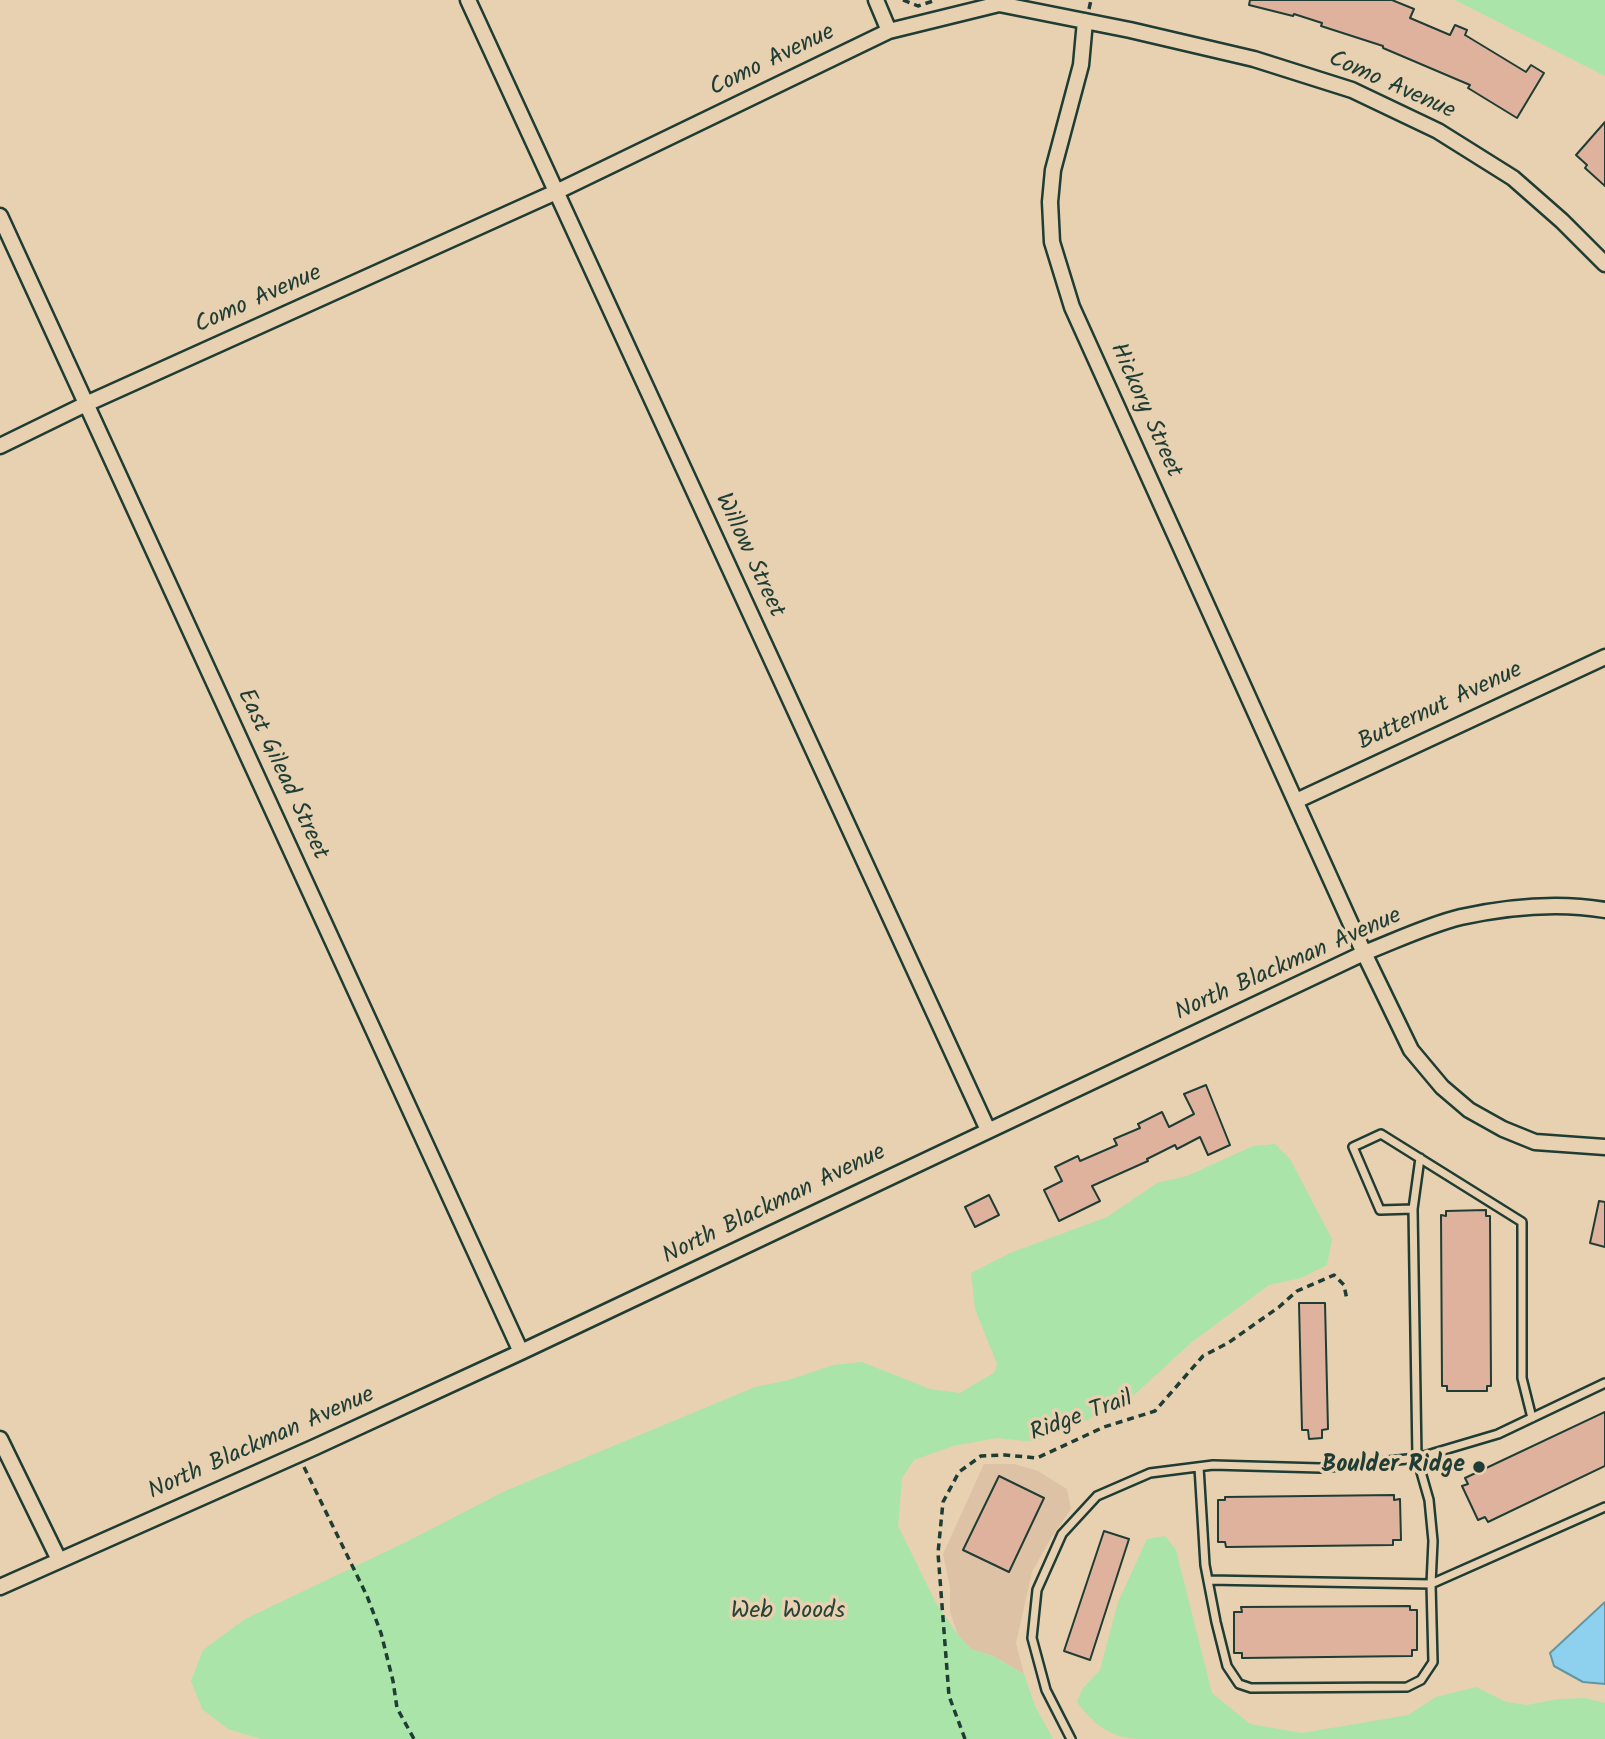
<!DOCTYPE html>
<style>
body{margin:0}
canvas{display:block;background:#e8d1b0}
</style>
<canvas width="1605" height="1739"></canvas>
<script>
const c = document.querySelector('canvas').getContext('2d');
c.lineJoin = 'round';
function fillPath(path, color) { c.fillStyle = color; c.fill(path, 'evenodd'); }
function stroke(path, color, width, dash) { c.strokeStyle = color; c.lineWidth = width; c.lineCap = dash ? 'butt' : 'round'; c.setLineDash(dash || []); c.stroke(path); }
function drawText(font, color, halo, rows, align = 'center') {
  c.font = font + ' Kalam,sans-serif'; c.lineWidth = 7; c.setLineDash([]); c.textBaseline = 'middle'; c.strokeStyle = halo; c.fillStyle = color; for (const [text, x, y, turn = 0] of rows) {
    c.save(); c.translate(x, y); c.rotate((+turn || 0) * Math.PI / 180); c.textAlign = isNaN(turn) ? turn : align; if (halo) c.strokeText(text, 0, 0); c.fillText(text, 0, 0); c.restore();
  }
}
fillPath(new Path2D(`
 M984 1464H1014L1038 1471 1067 1489 1071 1509 1051 1538 1032 1572 1016 1643 1024 1674 993 1656 971 1649 958 1635 950 1612V1588L943 1554Z`), '#ddc2a6');
fillPath(new Path2D(`
 M1455 0H1605V76Z
 M1275 1144 1290 1159 1332 1239 1327 1265 1301 1278 1269 1285 1192 1342 1123 1405 1034 1442 997 1438 953 1446 914 1460 902 1478 898 1526 935 1601 958 1635 971 1649 993 1656 1024 1674 1035 1706 1053 1739H261L228 1729 202 1709 191 1681 203 1650 245 1619 406 1542 505 1491 755 1387 789 1380 833 1365 862 1362 930 1389 960 1393 995 1372 997 1364 975 1309 971 1273 1010 1253 1107 1217 1157 1183 1187 1176 1253 1146Z
 M1165 1536 1176 1550 1212 1693 1250 1724 1302 1733 1408 1715 1436 1697 1476 1687 1506 1702 1527 1705 1558 1699 1586 1698 1605 1703V1739H1140C1111 1738 1094 1725 1077 1702L1083 1688 1100 1670 1118 1602 1147 1539Z`), '#aae4a9');
const water = new Path2D(`
 M1605 1602V1684L1583 1682 1554 1666 1550 1653Z`);
fillPath(water, '#8ed1ef');
stroke(water, '#6296a4', 2);
const building = new Path2D(`
 M1250 0H1392L1414 9 1410 18 1450 35 1455 25 1467 30 1465 35 1526 72 1531 65 1544 73 1517 118 1468 88 1470 85 1383 48V46L1321 26 1322 23 1294 14 1293 16 1249 5Z
 M1605 122V186L1585 168 1587 165 1576 155Z
 M1206 1085 1230 1145 1208 1155 1200 1137 1177 1149 1175 1145 1147 1159 1148 1161 1092 1186 1100 1201 1059 1221 1044 1190 1062 1181 1055 1167 1078 1156 1080 1161 1117 1145 1114 1139 1140 1128 1138 1124 1162 1112 1169 1127 1194 1114 1184 1094Z
 M989 1195 999 1215 975 1227 965 1207Z
 M1599 1201 1605 1202V1247L1590 1243Z
 M1486 1210V1216H1490L1491 1386H1487V1391H1447V1386H1442L1441 1215 1446 1216V1211Z
 M1299 1303H1325L1328 1429 1322 1430V1438L1309 1439 1308 1430H1302Z
 M1605 1412V1466L1488 1522 1485 1517 1478 1520 1462 1486 1468 1484 1465 1478Z
 M999 1476 1044 1498 1009 1572 963 1550Z
 M1394 1495V1500L1400 1499 1401 1540H1393V1545L1226 1547 1225 1542H1218V1500H1225V1497Z
 M1104 1531 1129 1539 1090 1660 1064 1651Z
 M1410 1606V1610H1417V1650H1412V1656L1242 1658V1653H1234V1612H1242L1241 1607Z`);
fillPath(building, '#dfb29e');
stroke(building, '#1f3d34', 2);
const service = new Path2D(`
 M1420 1158 1413 1209 1380 1210 1353 1147 1381 1134 1522 1222V1378L1532 1418
 M1413 1209 1417 1458 1429 1500 1433 1541 1431 1584 1605 1507
 M1199 1467 1205 1565 1216 1622 1227 1666 1239 1684 1251 1688 1407 1687 1421 1680 1433 1662 1431 1584 1208 1580
 M1071 1739 1046 1690 1032 1638 1037 1590 1062 1534 1097 1496 1150 1473 1213 1465 1320 1468 1417 1458 1498 1434 1605 1383`);
const minor = new Path2D(`
 M468 0 988 1130
 M876 0 889 31
 M1085 21 1081 65 1053 170 1050 202 1052 242 1072 307 1364 953 1411 1050 1442 1087 1469 1110 1503 1129 1535 1142 1605 1147
 M0 216 521 1352
 M0 446 86 404 556 192 889 31 999 4 1130 30 1254 59 1352 90 1438 131 1513 178 1562 221 1605 264
 M1296 801 1605 657
 M0 1439 59 1560
 M0 1587 315 1447 521 1352 1364 953C1395 941 1428 925 1461 917 1507 907 1558 902 1605 910`);
stroke(service, '#1f3d34', 12);
stroke(minor, '#1f3d34', 19);
stroke(new Path2D(`
 M903 0 918 6 936 0
 M1089 9 1091 0
 M304 1467 367 1596 381 1633 393 1681 397 1708 414 1739
 M965 1739 949 1696 938 1553 943 1502 959 1472 981 1456 1005 1455 1037 1458 1104 1427 1155 1411 1203 1356 1228 1343 1279 1307 1297 1291 1334 1275 1344 1285 1347 1300`), '#1f3d34', 3.5, [7, 5]);
stroke(service, '#e8d1b0', 7);
stroke(minor, '#e8d1b0', 14);
for (const [x, y, r, color] of [
 [1479,1467,7,"#1f3d34"]
]) { const dot = new Path2D(); dot.arc(x, y, r, 0, 2 * Math.PI); c.fillStyle = color; c.fill(dot); stroke(dot, '#e8d1b0', 2.5); }
drawText('24px', '#1f3d34', '#e8d1b0', [
 ["Como Avenue",773,62,-26],
 ["Como Avenue",1391,87,24],
 ["Como Avenue",259,301,-24],
 ["Hickory Street",1144,411,66],
 ["Willow Street",748,556,65],
 ["Butternut Avenue",1441,708,-25],
 ["East Gilead Street",281,775,65],
 ["North Blackman Avenue",1289,966,-24],
 ["North Blackman Avenue",775,1206,-26],
 ["Ridge Trail",1082,1418,-20],
 ["North Blackman Avenue",262,1445,-24]
]);
drawText('bold 24px', '#1f3d34', '#e8d1b0', [
 ["Boulder Ridge",1465,1467]
], 'right');
drawText('24px', '#26453a', '#e8d1b0', [
 ["Web Woods",788,1613]
]);
</script>
